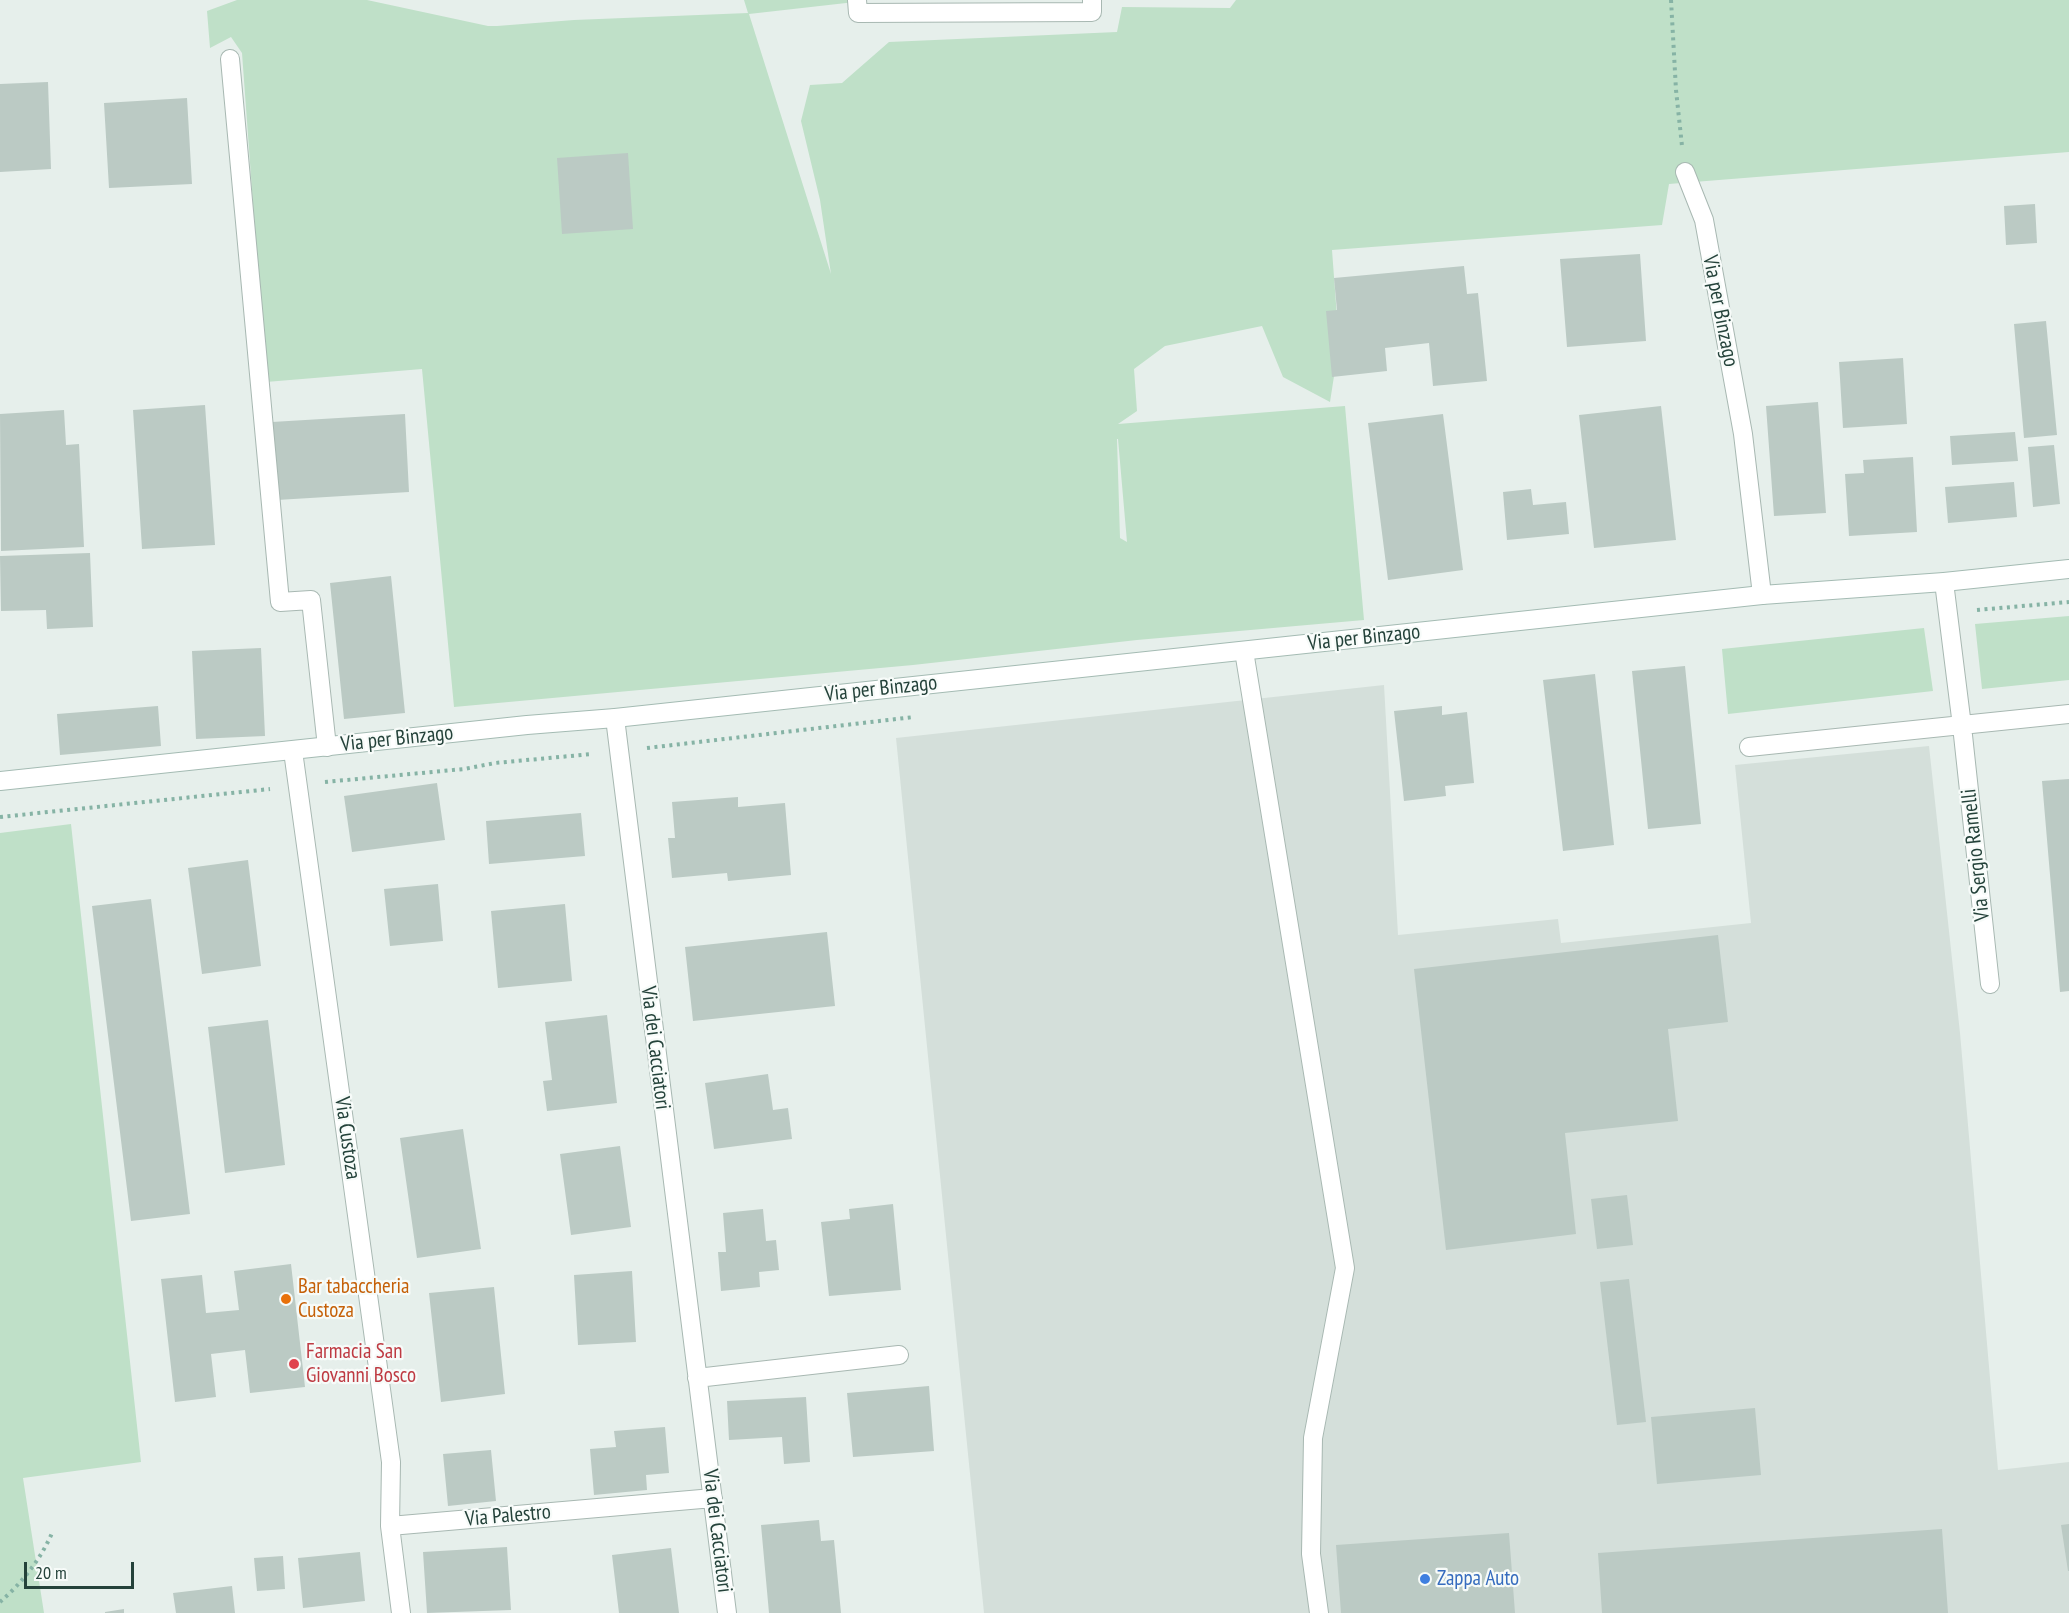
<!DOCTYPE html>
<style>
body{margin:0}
#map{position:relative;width:2069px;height:1613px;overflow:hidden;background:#e6efeb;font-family:"PT Sans Narrow",sans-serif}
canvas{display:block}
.scale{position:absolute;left:24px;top:1562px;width:110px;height:27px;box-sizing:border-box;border:3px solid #24423a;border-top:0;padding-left:8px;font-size:18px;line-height:21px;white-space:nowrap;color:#24423a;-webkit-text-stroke:4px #f7fbf9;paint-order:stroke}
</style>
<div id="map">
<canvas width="2069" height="1613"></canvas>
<div class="scale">20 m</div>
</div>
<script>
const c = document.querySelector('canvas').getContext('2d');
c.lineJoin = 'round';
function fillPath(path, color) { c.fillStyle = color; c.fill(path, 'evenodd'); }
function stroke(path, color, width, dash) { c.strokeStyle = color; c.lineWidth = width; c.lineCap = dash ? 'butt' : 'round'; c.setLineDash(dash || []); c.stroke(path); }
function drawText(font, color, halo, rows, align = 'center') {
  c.font = font + ' "PT Sans Narrow",sans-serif'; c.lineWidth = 4.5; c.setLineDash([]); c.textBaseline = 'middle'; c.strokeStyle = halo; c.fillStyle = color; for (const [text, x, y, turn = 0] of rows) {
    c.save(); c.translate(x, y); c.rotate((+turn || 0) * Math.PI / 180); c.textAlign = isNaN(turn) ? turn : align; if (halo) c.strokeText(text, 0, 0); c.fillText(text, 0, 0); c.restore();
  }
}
fillPath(new Path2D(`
 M1384 685 1398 935 1558 919 1561 943 1751 923 1735 765 1929 746 1960 1033 1998 1470 2069 1462V1613H984L896 738Z`), '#d4dfda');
fillPath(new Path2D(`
 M237 0H367L488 26H497L574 20 748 13 744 0H855V2L749 14 831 274 820 200 801 121 810 85 842 83 889 42 1117 32 1122 7 1230 8 1236 0H2069V152L1669 184 1662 225 1332 250 1339 344 1330 402 1283 377 1262 326 1165 346 1134 369 1137 411 1118 424 1345 406 1364 620 1137 640 913 665 454 707 422 369 266 382 242 53 231 37 210 48 207 11ZM1117 439H1118L1127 542 1120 538Z
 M2069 616V680L1982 689 1975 624Z
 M1924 628 1933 691 1728 714 1722 649Z
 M71 824 141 1462 23 1478 44 1613H0V833Z`), '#bfe0c8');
fillPath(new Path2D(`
 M48 82 51 169 0 172V84Z
 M187 98 192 184 109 188 104 103Z
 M628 153 633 229 562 234 557 158Z
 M2035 204 2037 243 2006 245 2004 206Z
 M1640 254 1646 341 1567 347 1560 259Z
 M1464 266 1467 294 1478 293 1487 381 1433 386 1429 343 1385 348 1387 371 1332 377 1326 311 1337 310 1334 278Z
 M2046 321 2057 435 2024 438 2014 324Z
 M1903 358 1907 424 1843 428 1839 362Z
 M1818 402 1826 513 1774 516 1766 406Z
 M205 405 215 545 142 549 133 410Z
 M1661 406 1676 540 1594 548 1579 415Z
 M64 410 66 445 79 444 84 547 1 551 0 414Z
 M405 414 409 492 277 500 272 422Z
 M1443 414 1463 570 1388 580 1368 423Z
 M2015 432 2018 461 1952 465 1950 436Z
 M2054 445 2060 504 2033 507 2028 447Z
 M1913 457 1917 532 1849 536 1845 474 1864 473 1863 460Z
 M2014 482 2017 517 1948 523 1945 487Z
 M1531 489 1533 505 1566 502 1569 534 1507 540 1503 492Z
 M90 553 93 627 47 629 46 610 1 611 0 556Z
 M391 576 405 713 344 719 330 583Z
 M261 648 265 736 196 739 192 651Z
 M1685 666 1701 824 1648 829 1632 671Z
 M1595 674 1614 845 1563 851 1543 680Z
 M158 706 161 746 60 755 57 714Z
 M1442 706V715L1467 712 1474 783 1445 786 1446 796 1404 801 1394 711Z
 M2069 779V991L2060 992 2042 781Z
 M437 783 445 840 352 852 344 796Z
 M738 797V807L785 803 791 875 728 881 727 873 672 878 668 838H675L672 802Z
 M581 813 585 856 489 864 486 821Z
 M248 860 261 966 202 974 188 868Z
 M438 884 443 941 390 946 384 889Z
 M151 899 190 1214 131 1221 92 906Z
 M565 904 572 981 498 988 491 911Z
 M827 932 835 1006 693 1021 685 947Z
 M1718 935 1728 1022 1668 1029 1678 1121 1565 1133 1576 1234 1446 1250 1414 969Z
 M607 1015 617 1103 547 1111 543 1081 552 1080 545 1022Z
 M268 1020 285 1165 225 1173 208 1027Z
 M768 1074 773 1110 788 1108 792 1139 714 1149 705 1083Z
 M463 1129 481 1249 417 1258 400 1138Z
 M620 1146 631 1227 571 1235 560 1154Z
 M1627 1195 1633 1245 1597 1249 1591 1199Z
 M893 1204 901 1290 829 1296 821 1222 850 1219 849 1209Z
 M763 1209 766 1241 776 1240 779 1270 759 1272 760 1287 721 1291 718 1252H726L723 1213Z
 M291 1264 305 1387 250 1393 245 1350 211 1354 216 1397 175 1402 161 1279 202 1275 206 1313 239 1310 234 1271Z
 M632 1271 636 1342 578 1345 574 1275Z
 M1629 1279 1646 1422 1617 1425 1600 1282Z
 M494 1287 505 1394 441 1402 429 1293Z
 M929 1386 934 1451 853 1457 847 1393Z
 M806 1397 810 1462 784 1464 782 1437 729 1440 727 1401Z
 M1755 1408 1761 1475 1657 1484 1651 1417Z
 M665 1427 669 1473 646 1475 647 1490 594 1495 590 1449 616 1447 614 1431Z
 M491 1450 496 1501 448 1506 443 1454Z
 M819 1520 821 1541 834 1540 841 1613H769L761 1525Z
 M2069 1524V1571H2068L2061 1525Z
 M1942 1529 1948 1613H1602L1598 1553Z
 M1509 1533 1515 1613H1341L1336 1545Z
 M507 1547 511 1610 427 1613 423 1552Z
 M671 1548 679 1613H619L612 1555Z
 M360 1552 365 1601 303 1608 298 1558Z
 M283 1556 285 1589 257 1591 254 1558Z
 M232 1586 235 1613H176L173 1593Z
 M124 1609V1613H105V1612Z`), '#bbcac4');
const service = new Path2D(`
 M230 59 280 602 311 600 327 747
 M1244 651 1345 1268 1313 1438 1311 1554 1319 1613`);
const minor = new Path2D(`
 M857 0 858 13 1092 12V0
 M1685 172 1704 220 1743 434 1762 595
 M1944 582 1962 726 1990 984
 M615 718 727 1613
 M1749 747 2069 714
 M293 751 391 1462 390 1526 401 1613
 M697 1378 899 1355
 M390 1526 713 1498`);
const secondary = new Path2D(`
 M0 781 527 725 615 718 1762 595 1944 582 2069 569`);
stroke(service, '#a8b8b2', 20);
stroke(minor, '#a8b8b2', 20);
stroke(secondary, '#a4bbb3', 20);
stroke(new Path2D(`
 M1671 0 1676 90 1682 146
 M1977 610 2069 602
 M647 748 914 717
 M325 782 464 769 495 763 592 754
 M0 817 270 789
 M0 1602C21 1584 41 1559 52 1533`), '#86b3a5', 4, [3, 4.5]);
stroke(service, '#fff', 18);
stroke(minor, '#fff', 18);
stroke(secondary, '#fff', 18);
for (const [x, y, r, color] of [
 [286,1299,6,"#e8710a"],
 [294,1364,6,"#e0444e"],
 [1425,1579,6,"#3f7fe0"]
]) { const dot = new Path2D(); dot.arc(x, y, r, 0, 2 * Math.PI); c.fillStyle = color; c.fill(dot); stroke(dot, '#f7fbf9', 2); }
drawText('21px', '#24423a', '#f7fbf9', [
 ["Via per Binzago",1720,311,79],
 ["Via per Binzago",1364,638,-6],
 ["Via per Binzago",881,689,-6],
 ["Via per Binzago",397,739,-6],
 ["Via Sergio Ramelli",1976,855,-96],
 ["Via dei Cacciatori",655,1048,83],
 ["Via Custoza",347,1138,82],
 ["Via Palestro",508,1516,-5],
 ["Via dei Cacciatori",717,1531,83]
]);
drawText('21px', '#c56008', '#f7fbf9', [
 ["Bar tabaccheria",298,1287],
 ["Custoza",298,1311]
], 'left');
drawText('21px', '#be3a42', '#f7fbf9', [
 ["Farmacia San",306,1352],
 ["Giovanni Bosco",306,1376]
], 'left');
drawText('21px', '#366cbe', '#f7fbf9', [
 ["Zappa Auto",1437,1579]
], 'left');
</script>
